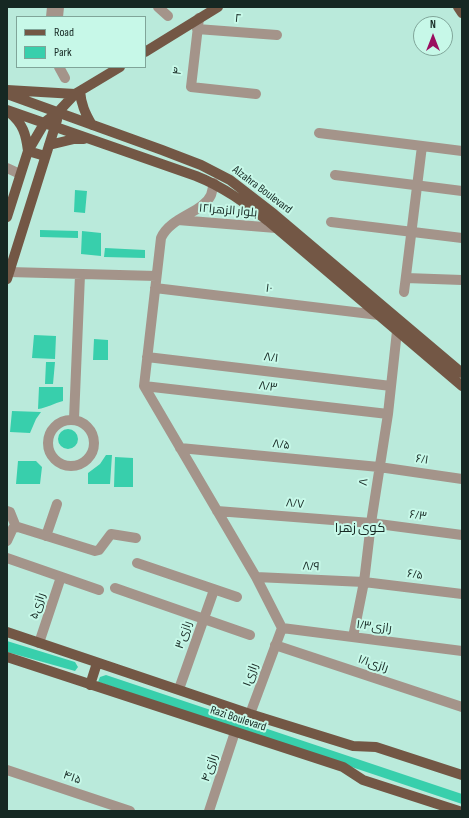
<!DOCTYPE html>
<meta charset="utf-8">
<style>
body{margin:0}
#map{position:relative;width:469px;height:818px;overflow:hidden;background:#baeadb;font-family:"Sofia Sans Condensed",sans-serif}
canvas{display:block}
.frame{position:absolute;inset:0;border:8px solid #162823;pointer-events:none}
.legend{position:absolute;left:16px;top:16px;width:130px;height:52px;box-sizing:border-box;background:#c7f8e8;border:1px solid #80a599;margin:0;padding:5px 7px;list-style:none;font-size:12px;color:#162823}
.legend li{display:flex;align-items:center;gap:8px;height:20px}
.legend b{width:20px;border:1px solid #80a599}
.north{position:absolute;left:413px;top:16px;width:40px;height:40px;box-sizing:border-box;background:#c7f8e8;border:1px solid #80a599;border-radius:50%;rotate:0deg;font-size:11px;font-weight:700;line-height:16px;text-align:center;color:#162823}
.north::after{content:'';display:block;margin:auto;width:14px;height:18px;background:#9a0e5f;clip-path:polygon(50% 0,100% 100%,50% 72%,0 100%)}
</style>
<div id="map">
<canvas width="469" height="818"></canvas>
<div class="frame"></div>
<ul class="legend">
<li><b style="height:5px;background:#735745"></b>Road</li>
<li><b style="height:11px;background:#38cfac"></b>Park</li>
</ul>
<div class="north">N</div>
</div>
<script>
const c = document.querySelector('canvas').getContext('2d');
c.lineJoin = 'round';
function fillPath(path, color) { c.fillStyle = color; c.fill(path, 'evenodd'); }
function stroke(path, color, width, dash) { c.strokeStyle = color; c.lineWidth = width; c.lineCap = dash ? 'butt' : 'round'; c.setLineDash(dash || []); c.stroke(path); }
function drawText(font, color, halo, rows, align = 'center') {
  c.font = font + ' "Sofia Sans Condensed",Cairo,sans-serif'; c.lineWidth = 4; c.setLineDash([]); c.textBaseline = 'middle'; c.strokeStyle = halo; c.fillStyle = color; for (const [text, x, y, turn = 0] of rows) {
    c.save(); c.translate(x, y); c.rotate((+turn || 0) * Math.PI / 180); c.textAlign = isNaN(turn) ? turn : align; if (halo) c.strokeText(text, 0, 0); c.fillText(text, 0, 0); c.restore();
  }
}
fillPath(new Path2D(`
 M75 190 87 191 85 213 74 212Z
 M40 230 78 231V238L40 237Z
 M82 231 101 233V256L81 254Z
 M105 248 145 250V258L104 257Z
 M34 335 56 336 55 359 32 358Z
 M94 339 108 340V360H93Z
 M46 362H55L53 384H45Z
 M39 387H63V401C54 403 47 408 38 409Z
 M12 411 41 412 36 419 30 433 10 432Z
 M58 439a10 10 0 1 1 20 0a10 10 0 1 1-20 0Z
 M106 455H112L110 484H88V473L100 464Z
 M115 457 133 458V487H114Z
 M18 461H36L42 467 40 484H16Z
 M7 641 75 662 78 667 75 671 7 652Z
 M106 675 462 794V804L98 682 100 677Z`), '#38cfac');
stroke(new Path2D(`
 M158 7 168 16
 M51 17 52 7
 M58 17 59 7
 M199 18 191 87 256 94
 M197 29 277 35
 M59 67 65 78
 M319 133 462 151
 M7 168 20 174
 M335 175 462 191
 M214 183C213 187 212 192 211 195 203 213 171 216 161 238L144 386 256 577 282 628
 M178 220 276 228
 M331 222 462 238
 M9 272 156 276
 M406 278 462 280
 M155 288 379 315
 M404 292 422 146
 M147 357 391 386
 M144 386 388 414
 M74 419 80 275
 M48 443a23 23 0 1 1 46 0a23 23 0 1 1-46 0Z
 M180 448 379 467 462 479
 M7 511 10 512 16 527
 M217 511 371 523 462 535
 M46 536 57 504
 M7 541 13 528 18 527 95 551 99 550 111 534 136 538
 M7 558 99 590
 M137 563 237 597
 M256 577 364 582 462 594
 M115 588 250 635
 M282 628 462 651
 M353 637 364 582 371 523 388 414 397 331
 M39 643 61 577
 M275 645 462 707
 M179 689 214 590
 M250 714 282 628
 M7 770 130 811
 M209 811 235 732`), '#a4948a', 10);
stroke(new Path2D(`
 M458 7 462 13
 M145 52 218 7
 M7 90 75 94
 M80 91C81 104 85 113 92 125
 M7 94 162 150 201 165 230 180 274 214 462 373
 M7 110 196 176C224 187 245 203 268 221L462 386
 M10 113C23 124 26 134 28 151L45 156
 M49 145 74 139H84
 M7 217 28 151 45 122 58 112 75 94 120 67
 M7 279 57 120
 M7 632 250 714 353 746 376 747 462 775
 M7 657 343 767 363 780 459 811
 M90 685 97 663`), '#735745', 10);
drawText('12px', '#162823', '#c7f8e8', [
 ["۲",238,19,5],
 ["۴",178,71,-84],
 ["Alzahra Boulevard",262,190,37],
 ["بلوار الزهرا۱۲",228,211,5],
 ["۱۰",269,289,7],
 ["۸/۱",271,358,7],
 ["۸/۳",268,387,7],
 ["۸/۵",281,445,6],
 ["۶/۱",422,460,8],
 ["۸",364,482,-82],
 ["۸/۷",295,504,5],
 ["۶/۳",418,516,8],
 ["۸/۹",311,567,3],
 ["۶/۵",415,575,7],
 ["رازی۵",38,606,-72],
 ["رازی۱/۳",374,627,7],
 ["رازی۳",184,635,-71],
 ["رازی۱/۱",373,664,18],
 ["رازی۱",251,675,-70],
 ["Razi Boulevard",238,719,18],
 ["رازی۴",210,768,-72],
 ["۴۱۵",72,778,19]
]);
drawText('13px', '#162823', '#c7f8e8', [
 ["کوی زهرا",360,529]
]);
</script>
